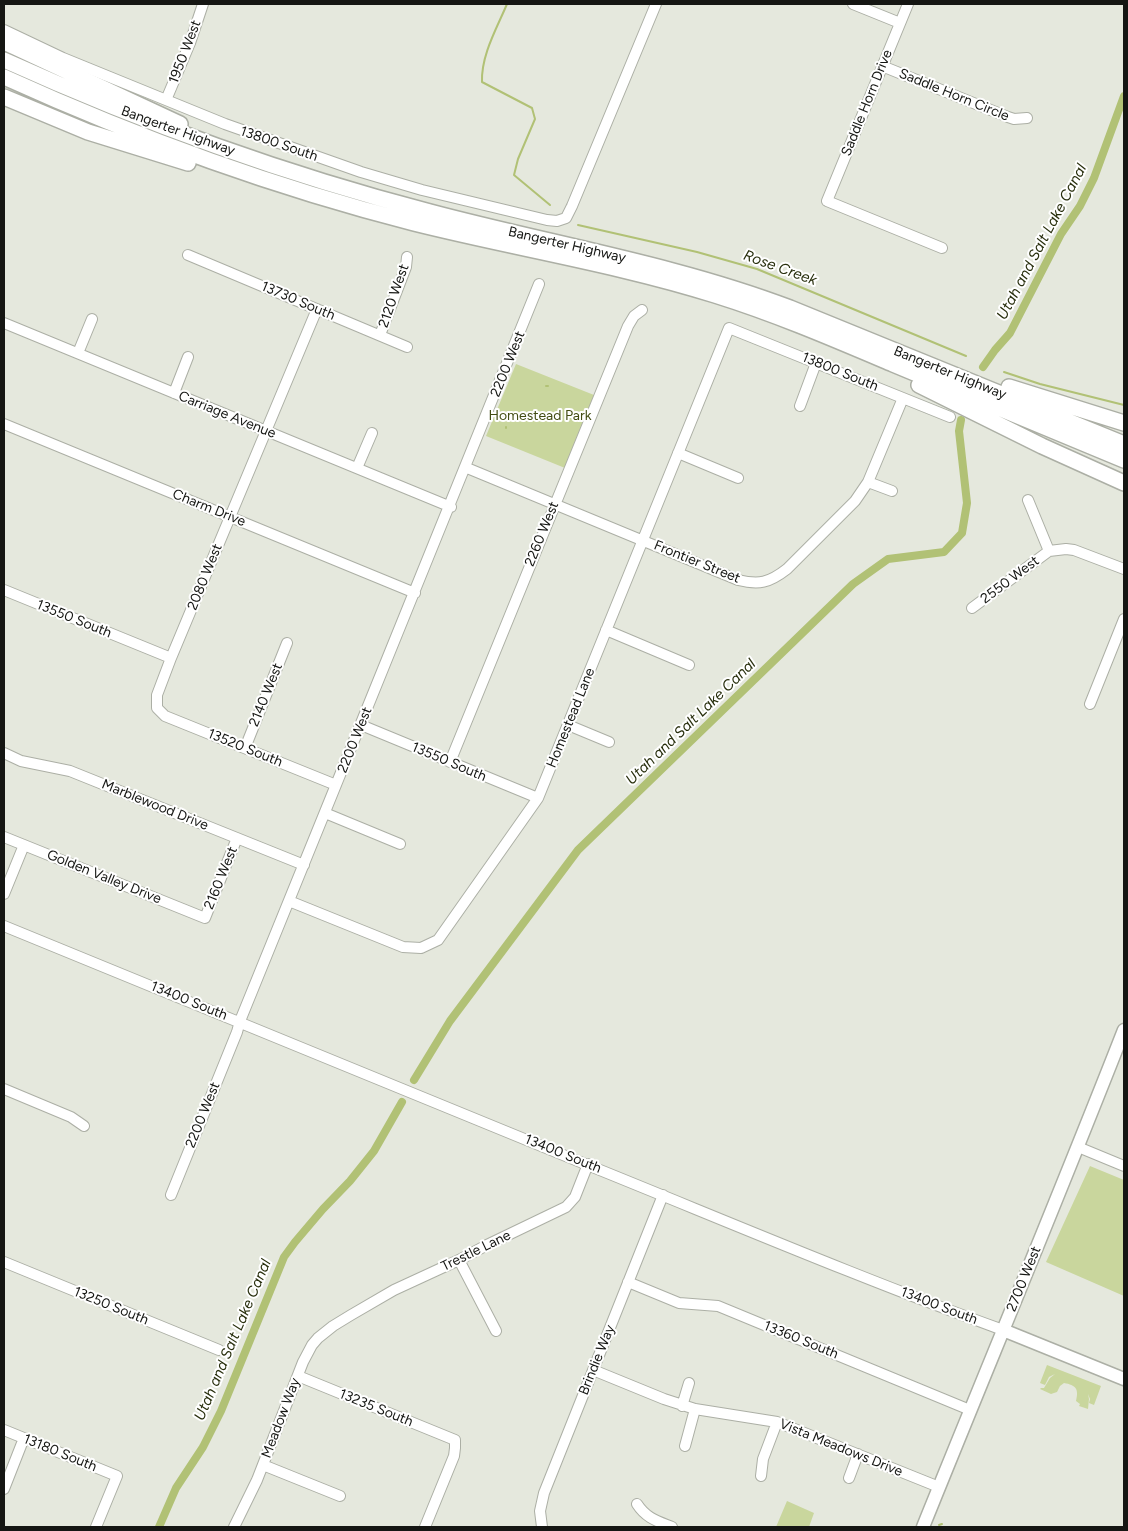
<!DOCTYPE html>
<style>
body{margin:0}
#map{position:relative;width:1128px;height:1531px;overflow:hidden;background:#e5e8dd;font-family:Figtree,sans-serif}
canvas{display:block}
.frame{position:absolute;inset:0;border:5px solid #151613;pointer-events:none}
</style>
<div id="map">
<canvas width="1128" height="1531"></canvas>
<div class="frame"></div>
</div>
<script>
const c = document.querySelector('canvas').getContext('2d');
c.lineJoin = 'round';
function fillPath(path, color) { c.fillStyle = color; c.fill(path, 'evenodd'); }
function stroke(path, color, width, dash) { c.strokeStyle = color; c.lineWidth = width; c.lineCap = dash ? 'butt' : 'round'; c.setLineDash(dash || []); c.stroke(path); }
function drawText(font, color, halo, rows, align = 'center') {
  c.font = font + ' Figtree,sans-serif'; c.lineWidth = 4; c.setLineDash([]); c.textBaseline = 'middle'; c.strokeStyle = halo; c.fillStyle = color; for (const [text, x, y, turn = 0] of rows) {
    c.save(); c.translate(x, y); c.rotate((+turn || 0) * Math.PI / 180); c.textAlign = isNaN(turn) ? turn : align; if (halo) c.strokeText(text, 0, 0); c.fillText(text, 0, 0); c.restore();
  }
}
fillPath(new Path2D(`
 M516 364 594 395 565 468 486 436Z
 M1090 1166 1124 1180V1296L1046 1262Z
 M1047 1365 1101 1386 1094 1405 1089 1403 1090 1399 1088 1394 1089 1399 1088 1409 1079 1406 1080 1404 1076 1401C1079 1389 1076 1385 1064 1383L1060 1386 1057 1392 1051 1394 1040 1389 1041 1388H1044L1050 1378 1055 1374 1049 1377 1045 1385 1040 1383Z
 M787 1501 814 1513 809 1527H776Z`), '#c9d69d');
stroke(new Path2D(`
 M507 4C497 28 481 55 482 82L532 108 535 119 518 159 514 175 550 205
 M578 225 697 252 757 269 966 356
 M1004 372 1040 384 1124 405
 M546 386H548
 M506 427V428
 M939 1525 942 1524`), '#b1c175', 2);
stroke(new Path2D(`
 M983 367 995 350 1010 333 1061 234 1080 206 1094 178 1124 96
 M414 1080 450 1021 578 850 853 584 888 559 944 552 962 533 967 503 959 431 961 420
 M159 1527 176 1488 203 1447 221 1411 284 1257 295 1242 323 1209 350 1181 374 1151 402 1102`), '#b1c175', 8);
const minor = new Path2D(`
 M853 4 900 23
 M908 4 827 201 942 248
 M4 30 63 58 225 124 361 172 422 190 547 220 557 221 566 218 572 206 656 4
 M882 66 1008 117 1014 119 1027 118
 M166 100 190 43 203 4
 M188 255 407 347
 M317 309 171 658 157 695V708L165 716 336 785
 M4 323 451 507
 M380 335 406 267 407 257
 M78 353 92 319
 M174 393 188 357
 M800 406 816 363
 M4 424 415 593
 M678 453 738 478
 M357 468 372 433
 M467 468 738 580C759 585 769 583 787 569L855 501 868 482 903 398
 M868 482 892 491
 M1028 500 1049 551
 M4 590 171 658
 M972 608 1049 551 1066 549 1074 550 1124 569
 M606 630 689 665
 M1090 704 1124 619
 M361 725 538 798
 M568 725 609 742
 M245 748 287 643
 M4 753 21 761 70 771 304 865
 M450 762 628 326 634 316 642 310
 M325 813 400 844
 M4 837 205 918 237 838
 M4 894 24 845
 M289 901 403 947 421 948 438 940 538 798 729 328 950 417
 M4 926C201 1006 398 1087 595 1168 731 1223 865 1280 1003 1330
 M4 1089 71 1117 84 1126
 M1078 1147 1124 1166
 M171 1195 237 1032 240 1021C339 775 441 531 539 284
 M459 1260 496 1331
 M4 1262 219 1350
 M628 1282 679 1303 718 1306 970 1410
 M593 1370 664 1399 695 1409 777 1422 939 1487
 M298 1376 455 1440V1448L454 1456 425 1527
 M682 1406 689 1383
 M4 1430 117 1476 96 1527
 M685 1446 695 1409
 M263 1465 340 1496
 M761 1476 763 1459 777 1422
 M849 1478 858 1454
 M4 1489 24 1438
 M637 1504C646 1518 657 1521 672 1527
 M234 1527 257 1480 303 1362 312 1345 318 1338 333 1326 351 1315 394 1290 459 1260 487 1245 566 1207 575 1197 588 1164
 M542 1527 540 1511 544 1493 663 1195`);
const major = new Path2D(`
 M1003 1330 1124 1379
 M923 1527C990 1361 1059 1196 1124 1030`);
const highway = new Path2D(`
 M4 42 180 124
 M4 60C141 122 284 174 430 212 550 244 674 264 790 308L1124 444
 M4 77C136 137 273 187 414 223 514 248 616 264 715 295 776 314 834 339 893 364 970 396 1047 428 1124 460
 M4 97 88 132 188 163
 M919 385 1042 446 1124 483
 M1009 387 1124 423`);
stroke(minor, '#acafa5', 12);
stroke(major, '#acafa5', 15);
stroke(highway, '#acafa5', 18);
stroke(minor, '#fff', 10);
stroke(major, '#fff', 12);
stroke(highway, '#fff', 15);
drawText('14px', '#151613', '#fff', [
 ["1950 West",185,52,-69],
 ["Saddle Horn Circle",954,95,22],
 ["Saddle Horn Drive",867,103,-68],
 ["Bangerter Highway",178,131,20],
 ["13800 South",279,144,19],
 ["Bangerter Highway",567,245,13],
 ["2120 West",394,296,-71],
 ["13730 South",298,301,23],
 ["2200 West",508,364,-68],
 ["13800 South",840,372,22],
 ["Bangerter Highway",950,373,22],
 ["Carriage Avenue",227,415,22],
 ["Charm Drive",209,508,22],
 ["2260 West",542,534,-68],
 ["Frontier Street",697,562,22],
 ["2080 West",205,577,-68],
 ["2550 West",1010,580,-37],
 ["13550 South",74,619,22],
 ["2140 West",266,695,-68],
 ["Homestead Lane",571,718,-68],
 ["2200 West",355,740,-68],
 ["13520 South",245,748,22],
 ["13550 South",449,762,23],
 ["Marblewood Drive",155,805,22],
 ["Golden Valley Drive",104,877,22],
 ["2160 West",221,878,-68],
 ["13400 South",189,1001,22],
 ["2200 West",203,1115,-68],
 ["13400 South",563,1154,22],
 ["Trestle Lane",476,1251,-26],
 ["2700 West",1024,1279,-68],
 ["13250 South",111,1306,22],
 ["13400 South",939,1306,21],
 ["13360 South",801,1340,22],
 ["Brindie Way",597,1360,-68],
 ["13235 South",376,1408,22],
 ["Meadow Way",281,1418,-69],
 ["Vista Meadows Drive",841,1448,22],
 ["13180 South",60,1453,22]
]);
drawText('14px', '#424c13', '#fff', [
 ["Homestead Park",540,416]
]);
drawText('italic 15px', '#282f0d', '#fff', [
 ["Utah and Salt Lake Canal",1042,242,-62],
 ["Rose Creek",780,268,20],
 ["Utah and Salt Lake Canal",691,722,-44],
 ["Utah and Salt Lake Canal",233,1340,-67]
]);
</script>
